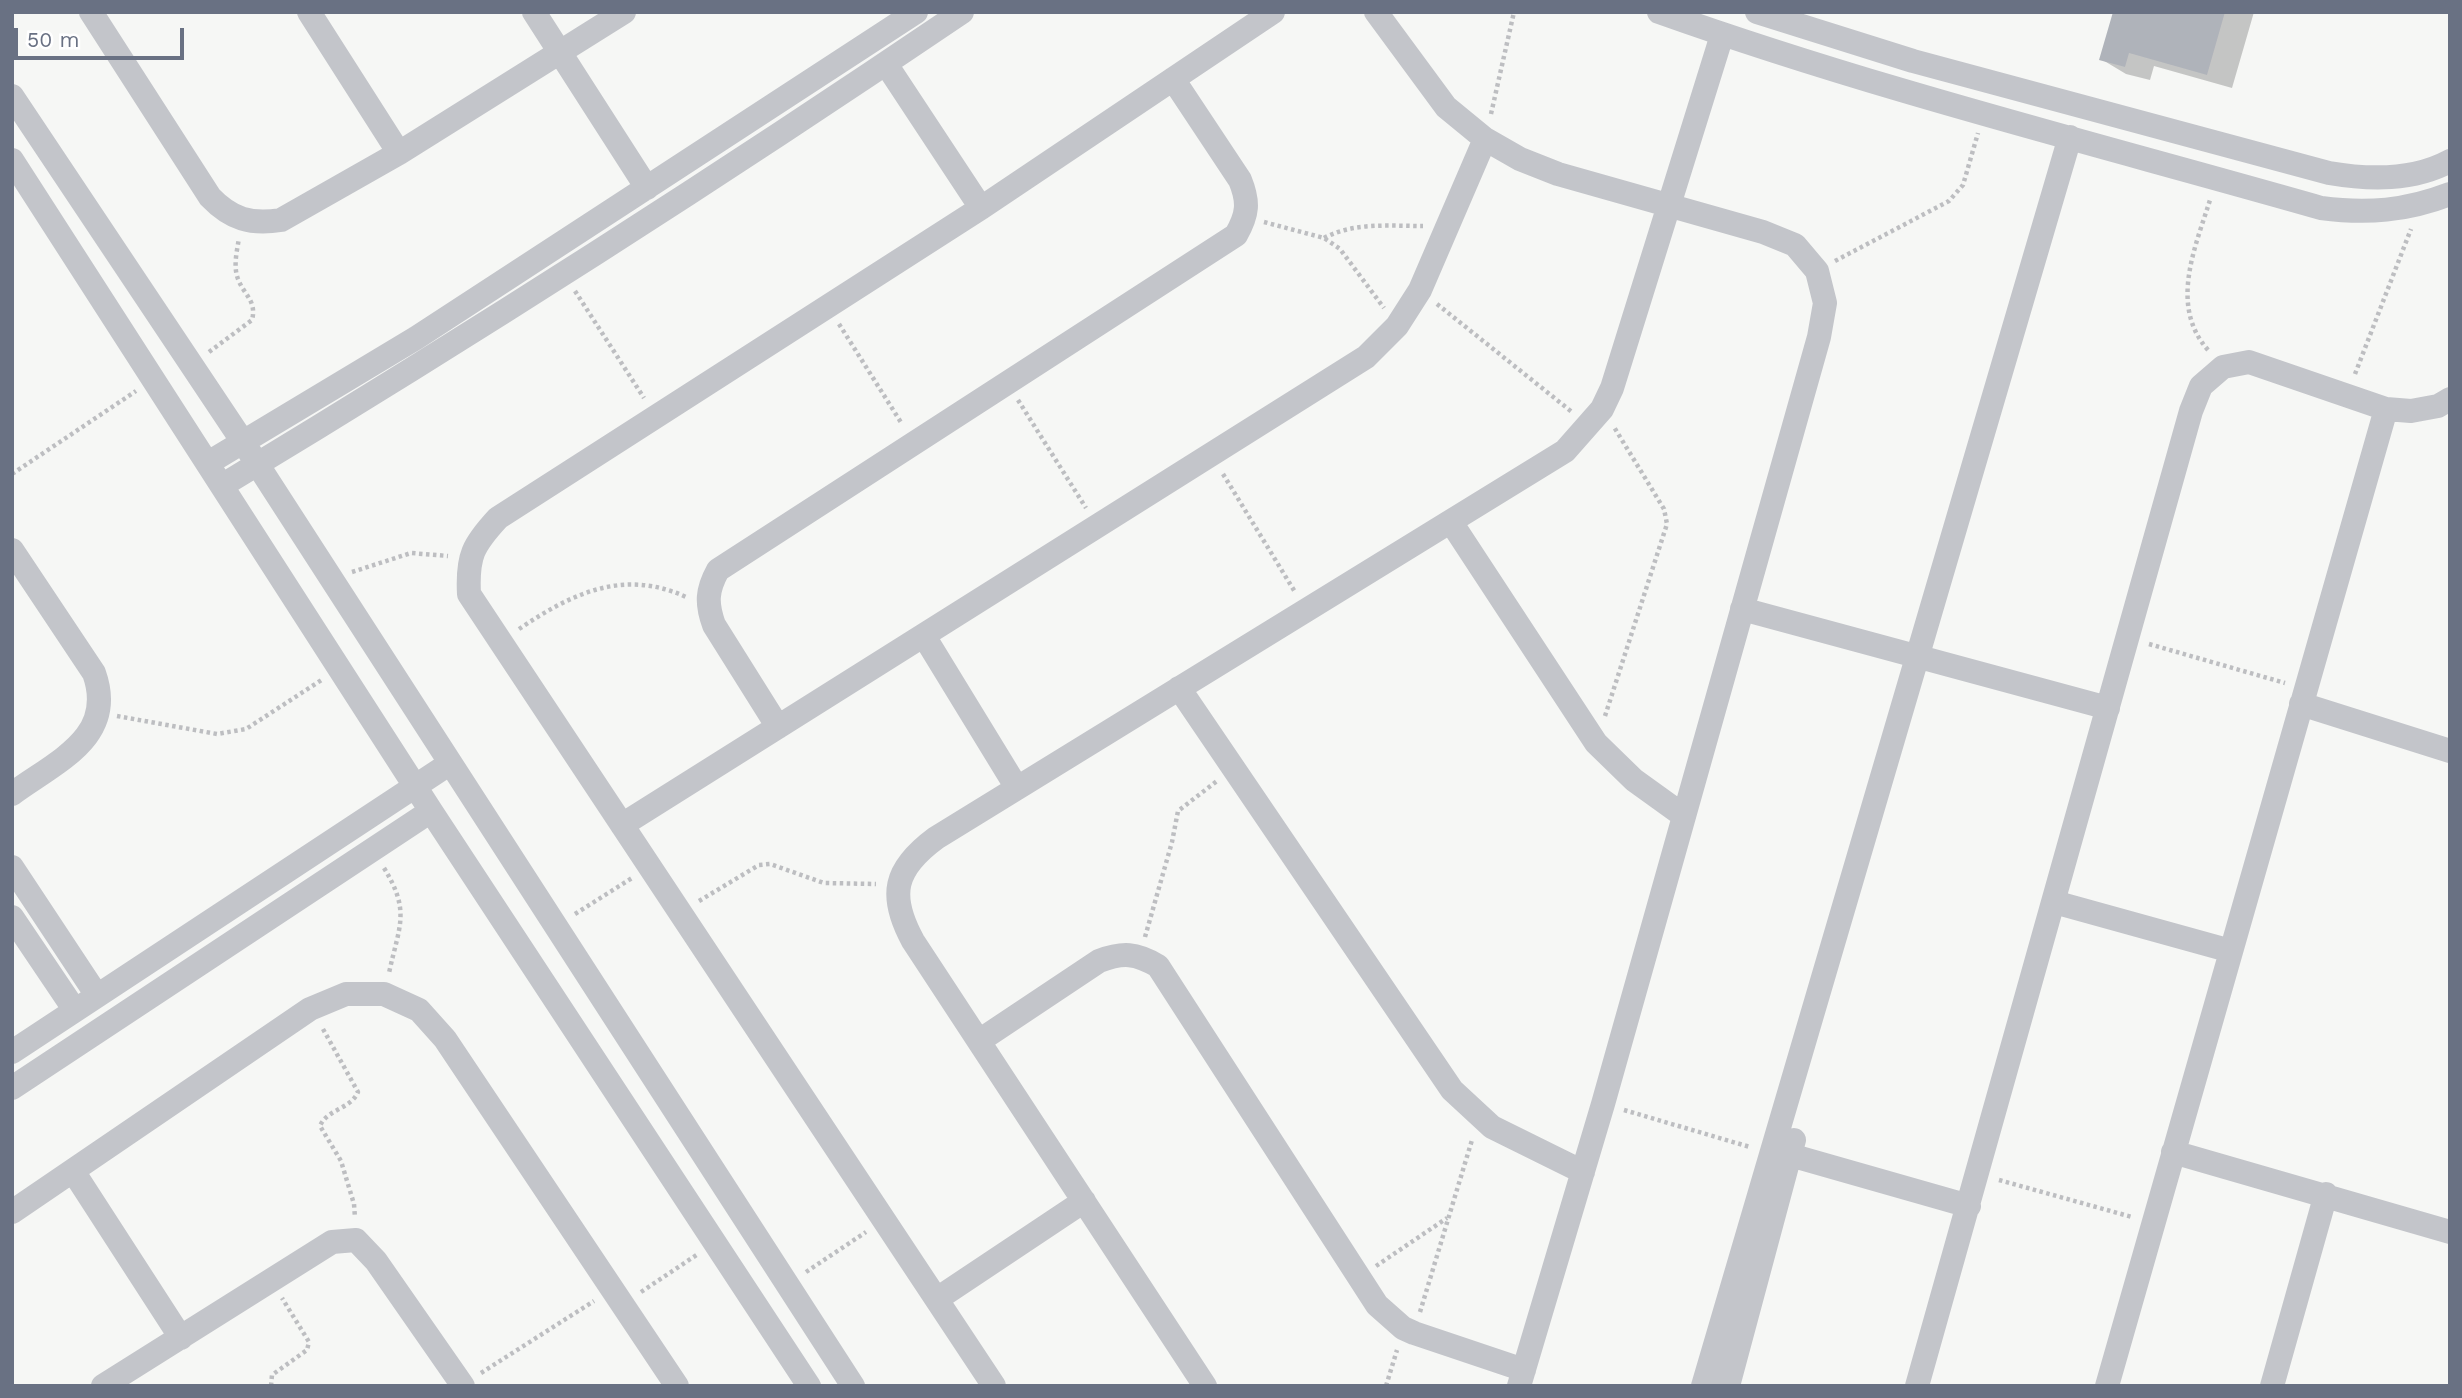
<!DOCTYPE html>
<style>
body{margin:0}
#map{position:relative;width:2462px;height:1398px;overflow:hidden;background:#f6f7f5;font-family:"Work Sans",sans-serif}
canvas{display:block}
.frame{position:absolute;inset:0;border:14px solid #697183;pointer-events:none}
.scale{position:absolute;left:14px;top:28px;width:170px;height:32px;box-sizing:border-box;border:4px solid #697183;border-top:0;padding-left:9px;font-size:21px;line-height:24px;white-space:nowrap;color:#697183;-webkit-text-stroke:5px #fff;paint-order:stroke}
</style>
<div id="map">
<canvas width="2462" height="1398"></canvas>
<div class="frame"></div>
<div class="scale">50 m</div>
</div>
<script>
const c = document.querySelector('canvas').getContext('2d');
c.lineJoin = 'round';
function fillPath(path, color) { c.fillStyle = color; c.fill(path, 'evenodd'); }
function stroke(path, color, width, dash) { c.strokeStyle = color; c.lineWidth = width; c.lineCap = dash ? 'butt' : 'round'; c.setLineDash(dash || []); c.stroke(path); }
fillPath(new Path2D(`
 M2115 12H2254L2232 88 2154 66 2150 80 2126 74 2101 59Z`), '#0003');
fillPath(new Path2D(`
 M2113 12H2225L2207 75 2129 53 2125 67 2099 60Z`), '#afb3ba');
stroke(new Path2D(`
 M1491 114 1514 12
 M1264 222 1324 238 1340 249 1384 308
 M1324 238C1354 222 1389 226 1423 226
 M1835 261 1949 201 1963 185 1978 133
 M575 291 644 398
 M1437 304 1572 412
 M839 324 902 424
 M2208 350C2169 306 2195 248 2210 200
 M209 352 252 320C257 301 244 295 238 279 233 266 237 251 239 238
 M2355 374 2411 229
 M1018 400 1086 508
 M12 474 136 391
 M1223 474 1295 592
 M352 572 411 553 448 556
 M519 629C571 594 623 568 686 597
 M2149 644 2285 683
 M117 716 217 734 246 729 323 679
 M1605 716 1667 524 1664 509 1614 427
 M384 868C411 912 399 926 389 973
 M699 901 759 865 770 864 824 883 876 884
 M575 914 632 878
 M1145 937 1172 842 1178 811 1217 781
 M323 1029 358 1092C351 1109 327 1109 320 1126L341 1161 354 1204 355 1218
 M1624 1110 1750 1147
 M1999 1180 2132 1217
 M1376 1266 1447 1218
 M806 1272 866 1232
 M641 1292 698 1254
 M1420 1312 1472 1140
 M481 1373 594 1301
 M271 1386 272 1375 307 1350 309 1342 282 1298
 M1386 1386 1397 1350`), '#bdbec1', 4.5, [3.5, 3.5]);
stroke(new Path2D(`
 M91 12 210 197C231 219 251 225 281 220L399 153 624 12
 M309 12 399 153
 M534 12 647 188
 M1376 12 1446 107 1485 139 1520 159 1558 174 1763 232 1795 245 1817 271 1825 303 1819 337 1603 1104 1519 1386
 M1659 12C1875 89 2100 145 2321 208 2367 214 2406 211 2450 194
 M1757 12 1913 61 2329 173C2370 180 2413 181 2450 161
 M886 64 981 208
 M12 96 243 442 853 1386
 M12 160 431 811 809 1386
 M208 463 416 338 916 12
 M223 485C473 334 720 176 962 12
 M1451 522 1596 743 1634 780 1684 816
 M12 550 94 673C117 737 57 761 12 794
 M1742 609 2108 708
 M924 636 1017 788
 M1179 688 1452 1090 1492 1127 1583 1172
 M2301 704 2450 751
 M778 727 714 625C706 603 707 590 718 570L1236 235C1248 214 1249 202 1240 180L1173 79
 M622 825 1366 357 1397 326 1420 290 1485 139
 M12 867 96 994
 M2054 902 2231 951
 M12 917 74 1009
 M979 1041 1099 961C1123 952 1136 953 1158 966L1377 1305 1403 1328 1414 1333 1524 1370
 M12 1052 449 764
 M12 1088 431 811
 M2173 1152 2450 1232
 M1790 1155 1969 1206
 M73 1171 181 1338
 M12 1212 310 1009 346 994H384L419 1010 445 1039 677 1386
 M937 1299 1084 1201
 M103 1386 332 1242 356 1240 376 1261 463 1386
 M994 1386 469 594C467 556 473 545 498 518L981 208 1273 12
 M1205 1386 913 941C888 895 894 869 936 838L1565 451 1602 409 1612 388 1722 35
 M1703 1386 2070 137
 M1728 1386 1794 1140
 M1917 1386 2191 411 2201 386 2223 367 2249 362 2386 409 2411 411 2438 406 2450 399
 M2107 1386 2386 409
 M2272 1386 2326 1194`), '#c3c5ca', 24);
</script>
